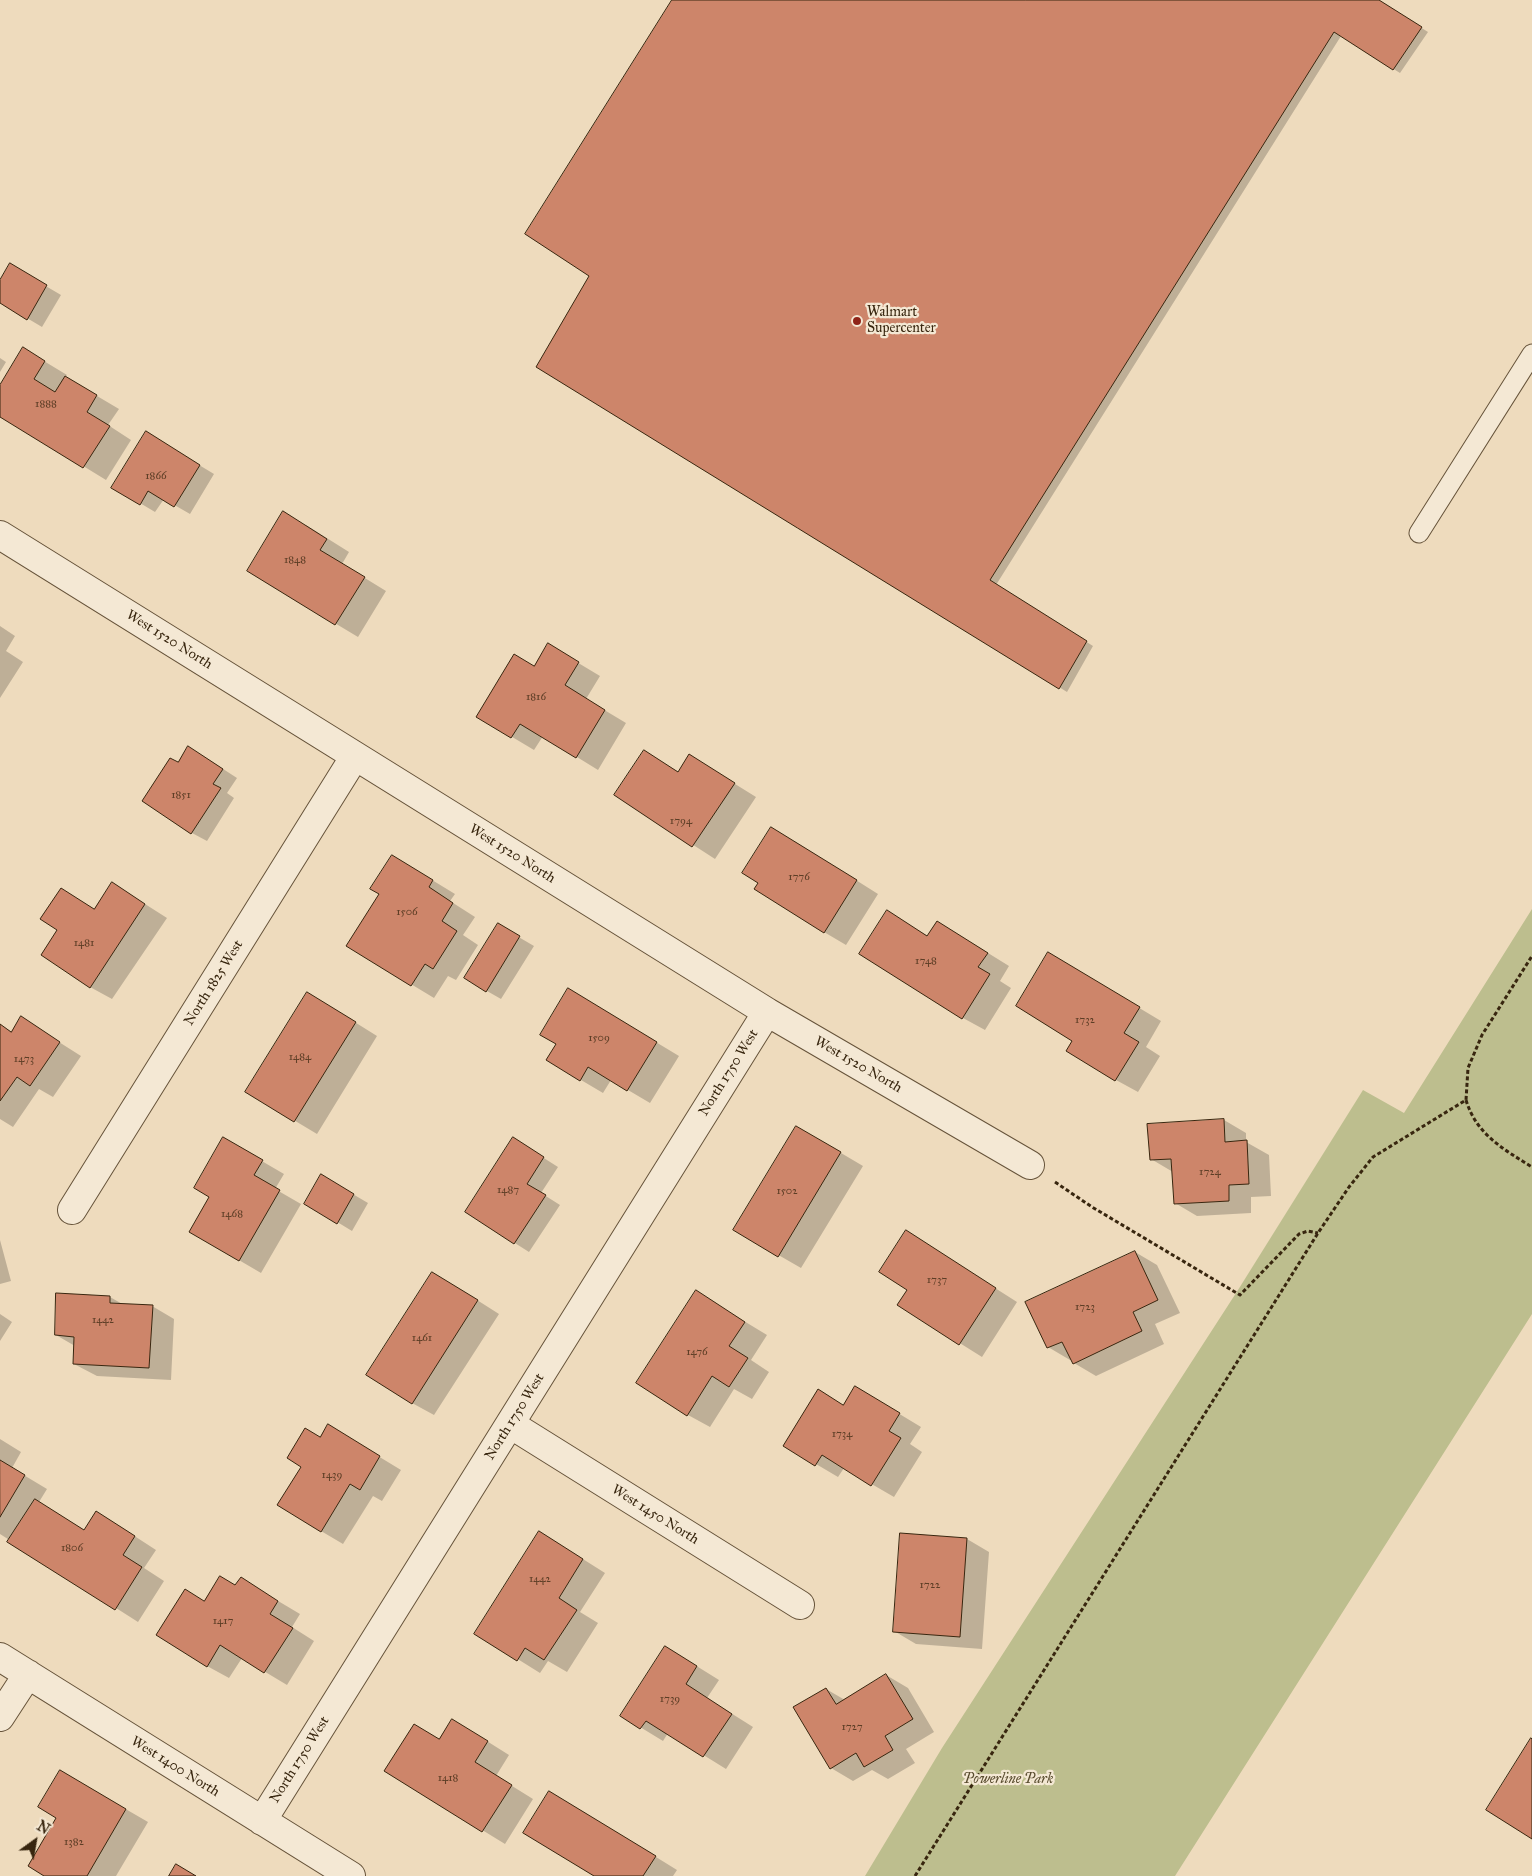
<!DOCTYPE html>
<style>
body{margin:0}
#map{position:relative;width:1532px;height:1876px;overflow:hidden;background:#eedbbd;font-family:"IM FELL Great Primer",serif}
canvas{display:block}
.north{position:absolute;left:10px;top:1816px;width:50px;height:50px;-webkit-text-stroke:4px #f4e8d4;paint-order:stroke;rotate:32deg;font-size:14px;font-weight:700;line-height:20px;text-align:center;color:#38260f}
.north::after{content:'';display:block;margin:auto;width:18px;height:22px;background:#38260f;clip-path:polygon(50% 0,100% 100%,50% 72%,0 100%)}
</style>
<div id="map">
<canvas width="1532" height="1876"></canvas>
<div class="north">N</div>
</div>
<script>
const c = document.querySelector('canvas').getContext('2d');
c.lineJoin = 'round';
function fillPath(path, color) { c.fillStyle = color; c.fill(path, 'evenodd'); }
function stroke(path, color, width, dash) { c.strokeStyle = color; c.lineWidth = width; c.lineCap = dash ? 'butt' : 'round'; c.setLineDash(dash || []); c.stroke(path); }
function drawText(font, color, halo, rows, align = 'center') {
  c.font = font + ' "IM FELL Great Primer",serif'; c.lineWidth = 4.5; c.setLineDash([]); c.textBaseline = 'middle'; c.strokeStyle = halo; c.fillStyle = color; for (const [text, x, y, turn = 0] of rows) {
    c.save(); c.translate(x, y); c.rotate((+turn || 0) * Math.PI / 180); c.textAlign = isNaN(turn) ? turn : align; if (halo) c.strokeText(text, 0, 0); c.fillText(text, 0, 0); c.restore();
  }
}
fillPath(new Path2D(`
 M1532 909V1314L1175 1876H865L942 1748 1238 1290 1363 1090 1404 1113Z`), '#bdbe8e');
fillPath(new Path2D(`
 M673 0H1377L1428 32 1400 73 1341 36 996 585 1093 646 1067 692 538 366 591 275Z
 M10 265 61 295 42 327 0 302V282Z
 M24 349 67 375 65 377 119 409 108 425 131 440 106 480 0 415V387Z
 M0 358 6 362 0 372Z
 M161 442 214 474 190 514 164 499 155 512 113 487Z
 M306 525 349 552 342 564 386 591 358 637 248 571Z
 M0 626 15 636 6 651 23 662 0 698Z
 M570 658 600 676 586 699 626 723 598 770 543 736 534 750 477 716 535 667Z
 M644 752 679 772 690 756 756 797 715 859 616 795Z
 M203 756 237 778 227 793 234 798 207 841 192 833 178 764Z
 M794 841 878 894 846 945 824 932Z
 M414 869 455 894 450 901 475 917 463 935 478 945 456 980 448 976 434 998 348 946Z
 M112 883 167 918 112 999 90 987 59 930 62 889 95 910Z
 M498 925 534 946 501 999 487 991Z
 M909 925 928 936 959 935 1009 966 1000 981 1011 988 985 1030 963 1018Z
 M1071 967 1161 1021 1146 1047 1160 1056 1138 1092 1116 1080 1073 1040Z
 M591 1003 679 1056 650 1103 611 1080 603 1093 581 1080Z
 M329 1006 377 1036 317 1134 247 1092Z
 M21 1018 81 1056 53 1097 39 1089 13 1127 0 1119V1024L12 1032Z
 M1224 1120 1246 1133V1142L1269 1155 1271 1196 1251 1197V1213L1197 1216 1175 1203 1173 1172 1151 1159Z
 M797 1127 863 1166 801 1268 735 1230Z
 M224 1139 284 1174 275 1189 301 1204 261 1273 191 1232 211 1196Z
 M528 1148 558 1167 541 1193 560 1205 529 1252 466 1212Z
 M322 1176 368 1203 352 1231 306 1203Z
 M907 1232 1017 1302 982 1357 899 1305 908 1290Z
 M0 1240 11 1281 0 1284Z
 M1135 1252 1157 1265 1180 1313 1155 1324 1164 1344 1096 1376 1074 1363 1072 1359 1070 1360 1048 1347Z
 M455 1286 499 1314 434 1415 412 1403Z
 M696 1292 767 1335 751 1360 769 1372 752 1399 734 1389 710 1427 688 1415Z
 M58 1294 110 1297 124 1305 152 1306 174 1319 171 1380 97 1376 74 1364 75 1346 56 1335Z
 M0 1314 12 1322 0 1341Z
 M878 1401 921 1427 910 1444 922 1452 894 1497 844 1468 838 1477 816 1464 844 1406Z
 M321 1438 350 1439 401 1470 382 1501 373 1496 343 1544 321 1531Z
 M0 1439 21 1452 12 1468 47 1489 39 1502 86 1531 119 1526 156 1550 144 1568 164 1581 138 1622 0 1534Z
 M540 1532 605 1573 580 1612 598 1623 567 1672 548 1661 540 1673 476 1633Z
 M967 1539 989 1552 982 1649 916 1644 894 1631Z
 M236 1587 263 1592 300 1614 292 1627 314 1641 287 1685 242 1658 229 1678 207 1666 205 1602Z
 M666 1647 719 1680 707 1698 753 1727 726 1769 668 1733 663 1741 622 1716Z
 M886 1675 908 1688 934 1732 906 1749 915 1763 888 1779 872 1770 853 1781 831 1768 826 1689 845 1700Z
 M474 1733 509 1755 496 1776 533 1799 505 1844 386 1771 440 1740Z
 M60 1771 148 1822 116 1876H47L58 1818Z
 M572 1805 677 1870 673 1876H596Z`), '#0003');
const building = new Path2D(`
 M672 0H1379L1422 27 1393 70 1334 32 990 580 1087 641 1059 689 536 367 589 276 525 234Z
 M10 263 47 285 27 320 0 303V280Z
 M23 347 45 361 34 379 55 392 65 376 97 395 87 412 110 426 83 468 0 417V385Z
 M146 431 200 465 174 507 148 491 140 505 111 488Z
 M283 511 327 539 320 550 365 577 335 625 247 571Z
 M548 643 579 662 565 685 605 710 576 758 520 724 511 738 476 717 514 654 534 666Z
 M188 746 223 769 213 784 221 788 191 834 142 801 170 758 178 762Z
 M644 750 678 772 689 754 735 783 692 847 614 795Z
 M771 827 857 880 824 933 754 889 758 883 742 873Z
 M392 855 433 880 429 887 453 903 442 921 457 931 433 969 425 964 411 986 346 946 379 894 370 889Z
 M112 882 145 904 90 988 41 955 57 930 40 919 61 888 94 909Z
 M887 910 927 936 937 921 988 953 978 967 990 974 962 1019 859 954Z
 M498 923 520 936 486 992 464 978Z
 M1048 952 1140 1007 1124 1033 1139 1042 1115 1081 1066 1051 1072 1041 1016 1006Z
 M568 988 657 1042 627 1091 588 1067 580 1081 546 1060 556 1044 540 1035Z
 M307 992 356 1022 294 1122 245 1092Z
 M21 1016 60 1042 30 1086 17 1077 0 1101V1024L11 1032Z
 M1224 1119 1225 1142 1247 1140 1249 1184 1229 1185V1201L1174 1204 1171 1159 1150 1160 1147 1124Z
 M796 1126 841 1152 778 1257 733 1230Z
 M223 1137 263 1160 254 1175 280 1190 239 1261 189 1232 209 1197 194 1188Z
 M513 1137 544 1157 527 1184 546 1195 514 1244 465 1212Z
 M321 1174 354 1194 337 1224 304 1204Z
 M906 1230 996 1288 959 1345 897 1305 907 1290 879 1272Z
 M1135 1251 1158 1300 1133 1312 1142 1331 1073 1364 1062 1342 1047 1348 1025 1302Z
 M432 1272 478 1300 412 1404 366 1375Z
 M696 1290 745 1322 729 1346 748 1358 729 1387 712 1376 687 1416 636 1383Z
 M56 1293 110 1296V1303L153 1305 149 1368 73 1364 74 1337 55 1335Z
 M855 1386 900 1413 889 1431 901 1438 871 1486 822 1455 815 1466 783 1446 818 1389 843 1405Z
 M328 1424 380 1456 360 1490 350 1484 321 1532 277 1505 301 1467 287 1458 305 1428 320 1437Z
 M0 1460 25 1475 0 1517Z
 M35 1499 84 1530 96 1511 135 1536 123 1555 142 1567 115 1610 7 1542Z
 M539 1531 583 1559 559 1598 577 1610 544 1660 525 1648 517 1661 474 1634Z
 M900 1533 967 1538 960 1637 893 1632Z
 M220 1576 235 1585 241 1577 278 1601 270 1614 293 1628 264 1673 220 1645 207 1667 156 1635 185 1589 204 1601Z
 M665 1646 697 1666 686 1684 732 1714 703 1757 646 1721 640 1729 620 1716Z
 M886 1674 913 1719 885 1736 893 1750 864 1767 856 1753 830 1769 793 1707 826 1688 836 1704Z
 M452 1719 488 1741 475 1762 512 1785 482 1832 384 1771 414 1724 439 1739Z
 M1531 1738 1532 1739V1839L1486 1810Z
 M60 1770 126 1809 87 1876H44L28 1866 56 1818 38 1807Z
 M549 1791 656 1856 643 1876H594L523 1833Z
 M176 1864 196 1876H169Z`);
fillPath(building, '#cd856a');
stroke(building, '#38260f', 1);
const service = new Path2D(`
 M1419 533 1532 354`);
const minor = new Path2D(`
 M0 535 767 1012 1030 1165
 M72 1210 355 756
 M510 1424 800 1605
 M0 1657 351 1876
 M0 1717 28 1674
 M262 1821 767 1012`);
stroke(service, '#66533a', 21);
stroke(minor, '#66533a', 30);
stroke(new Path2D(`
 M1466 1100C1476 1134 1503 1149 1532 1167
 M1055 1182 1092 1207 1240 1295 1299 1234 1308 1231 1318 1233
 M915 1876 1318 1233 1349 1187 1373 1157 1466 1100 1468 1068 1482 1035 1532 956`), '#38260f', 3, [4, 2.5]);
stroke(service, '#f4e8d4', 19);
stroke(minor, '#f4e8d4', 28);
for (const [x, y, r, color] of [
 [857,321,5,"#8f2418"]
]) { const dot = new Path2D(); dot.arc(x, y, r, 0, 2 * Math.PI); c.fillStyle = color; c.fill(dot); stroke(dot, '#f4e8d4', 2); }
drawText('11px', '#5d3e26', null, [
 ["1888",46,404],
 ["1866",156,476],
 ["1848",295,560],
 ["1816",536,697],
 ["1851",181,795],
 ["1794",681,821],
 ["1776",799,877],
 ["1506",407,912],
 ["1481",84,943],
 ["1748",926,961],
 ["1732",1085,1020],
 ["1509",599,1038],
 ["1484",300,1057],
 ["1473",24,1059],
 ["1724",1210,1172],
 ["1487",508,1190],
 ["1502",787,1191],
 ["1468",232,1214],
 ["1737",937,1280],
 ["1723",1085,1307],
 ["1442",103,1320],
 ["1461",422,1338],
 ["1476",697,1352],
 ["1734",842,1434],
 ["1439",332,1475],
 ["1806",72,1548],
 ["1442",540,1579],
 ["1722",930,1585],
 ["1417",223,1621],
 ["1739",670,1699],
 ["1727",852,1727],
 ["1418",448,1778],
 ["1382",74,1842]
]);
drawText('14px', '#38260f', '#f4e8d4', [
 ["Walmart",867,313],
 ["Supercenter",867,329]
], 'left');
drawText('14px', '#38260f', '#f4e8d4', [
 ["West 1520 North",169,640,32],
 ["West 1520 North",512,854,32],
 ["North 1825 West",214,983,-58],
 ["West 1520 North",858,1065,30],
 ["North 1750 West",729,1073,-58],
 ["North 1750 West",515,1417,-58],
 ["West 1450 North",655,1515,32],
 ["North 1750 West",300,1760,-58],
 ["West 1400 North",175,1767,32]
]);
drawText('italic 14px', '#594c2f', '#f4e8d4', [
 ["Powerline Park",1008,1780]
]);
</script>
